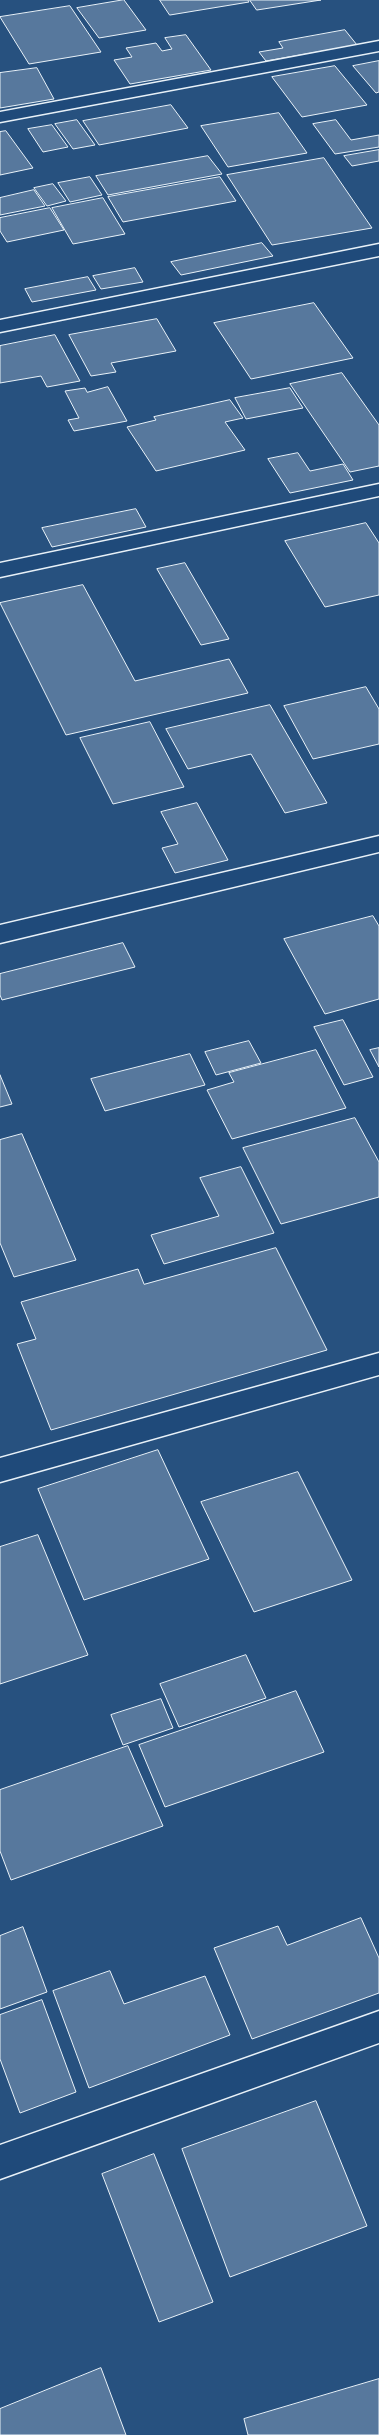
<!DOCTYPE html>
<style>
body{margin:0}
canvas{display:block;background:#27517f}
</style>
<canvas width="379" height="2435"></canvas>
<script>
const c = document.querySelector('canvas').getContext('2d');
c.lineJoin = 'round';
function fillPath(path, color) { c.fillStyle = color; c.fill(path, 'evenodd'); }
function stroke(path, color, width, dash) { c.strokeStyle = color; c.lineWidth = width; c.lineCap = dash ? 'butt' : 'round'; c.setLineDash(dash || []); c.stroke(path); }
const building = new Path2D(`
 M124 0 146 30 99 38 77 8Z
 M160 0H248L249 2 170 15Z
 M250 0H321L257 10Z
 M70 6 101 52 29 64 0 17Z
 M345 30 357 45 266 61 259 52 283 48 279 42Z
 M186 35 211 70 130 84 114 60 132 57 126 48 156 43 162 51 172 49 165 38Z
 M379 61V92L376 93 353 66Z
 M335 66 367 105 302 117 272 77Z
 M37 68 54 99 0 108V73Z
 M171 105 188 128 99 145 83 121Z
 M279 113 307 153 228 167 201 126Z
 M77 120 95 145 73 149 55 124Z
 M336 120 351 140 379 135V147L335 154 313 124Z
 M52 125 68 147 43 152 28 129Z
 M6 131 33 168 0 175V132Z
 M379 150V161L352 166 344 156Z
 M208 156 222 174 108 195 96 176Z
 M324 158 372 228 272 245 227 175Z
 M90 177 102 195 70 202 58 183Z
 M220 177 236 201 123 222 108 197Z
 M53 184 66 201 47 206 34 188Z
 M34 190 45 206 0 215V198Z
 M103 198 125 234 73 244 52 208Z
 M50 208 64 230 7 242 0 231V218Z
 M262 243 273 256 181 275 171 262Z
 M135 268 143 282 101 289 93 276Z
 M88 277 96 290 32 302 25 289Z
 M314 303 353 358 251 379 214 323Z
 M157 319 176 351 111 363 116 372 91 376 69 335Z
 M55 335 80 381 47 387 41 376 0 383V346Z
 M342 373 379 425V466L350 472 290 384Z
 M108 387 127 421 74 431 68 420 79 418 65 391 85 388 87 392Z
 M290 388 303 408 246 419 235 398Z
 M230 400 243 418 225 422 245 450 156 471 127 427 156 420 154 417Z
 M298 453 310 471 343 464 353 480 290 493 268 459Z
 M136 509 146 527 52 547 42 528Z
 M366 523 379 543V595L325 607 285 541Z
 M185 563 229 639 201 645 157 569Z
 M83 585 135 681 229 659 248 693 66 735 0 603Z
 M366 687 379 709V744L313 759 284 706Z
 M270 705 327 803 285 813 251 754 188 769 166 729Z
 M150 722 184 787 113 804 80 738Z
 M197 803 228 860 175 873 162 848 178 844 161 812Z
 M373 916 379 926V999L325 1014 284 939Z
 M123 943 135 967 2 1000 0 995V974Z
 M343 1020 373 1077 344 1085 314 1027Z
 M249 1041 261 1063 216 1075 205 1052Z
 M379 1048V1067L370 1050Z
 M316 1050 346 1108 232 1139 207 1090 234 1082 229 1073Z
 M190 1054 205 1085 105 1111 91 1079Z
 M0 1075 12 1104 0 1107Z
 M355 1118 379 1162V1197L281 1224 243 1148Z
 M22 1134 76 1260 14 1277 0 1243V1140Z
 M241 1167 274 1233 164 1264 151 1235 219 1216 200 1178Z
 M276 1248 327 1350 51 1430 17 1344 36 1339 21 1302 138 1269 144 1284Z
 M158 1450 209 1559 84 1600 38 1489Z
 M298 1472 352 1580 254 1612 201 1502Z
 M38 1535 88 1655 0 1684V1547Z
 M246 1655 266 1698 179 1727 160 1684Z
 M296 1691 324 1752 165 1807 139 1745Z
 M161 1699 173 1728 123 1745 111 1715Z
 M128 1746 163 1826 11 1880 0 1851V1790Z
 M361 1918 379 1958V1993L252 2039 214 1948 278 1926 287 1945Z
 M23 1927 47 1992 0 2009V1936Z
 M110 1971 124 2004 205 1976 230 2035 89 2088 53 1991Z
 M42 2000 76 2092 20 2113 0 2059V2015Z
 M316 2101 367 2226 230 2277 182 2149Z
 M154 2154 213 2302 159 2322 102 2174Z
 M101 2368 126 2435H0V2409Z
 M379 2379V2435H248L244 2419Z`);
fillPath(building, '#57789d');
stroke(building, '#e8f1f8', 1);
const minor = new Path2D(`
 M379 41V51L0 122V112Z
 M379 244V256L0 332V320Z
 M379 484V496L0 577V563Z
 M379 836V852L0 943V925Z
 M379 1353V1375L0 1482V1458Z
 M379 2011V2043L0 2179V2145Z`);
stroke(minor, '#e8f1f8', 3);
fillPath(minor, '#1f4a7a');
</script>
